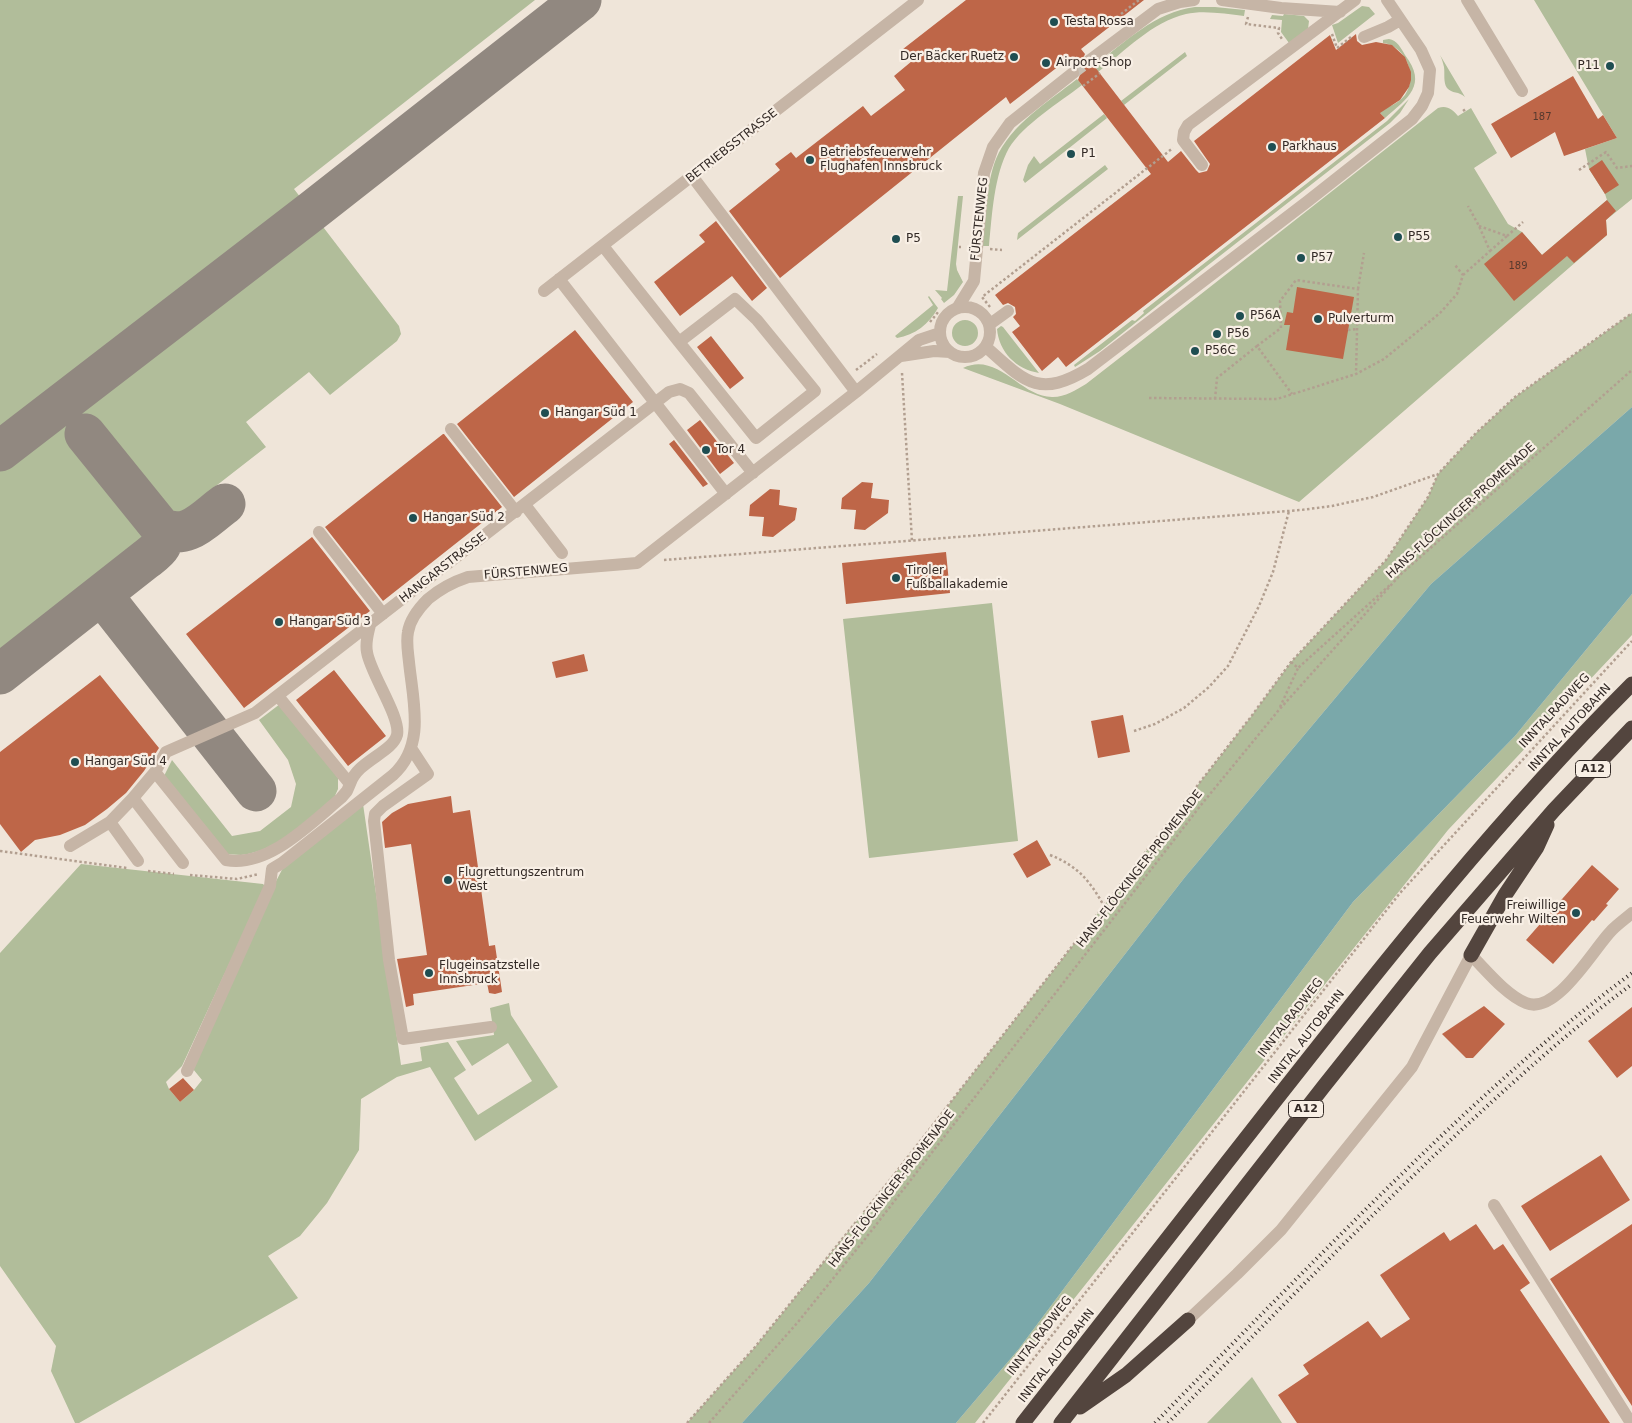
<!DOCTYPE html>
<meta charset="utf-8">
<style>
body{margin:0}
canvas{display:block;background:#efe5d9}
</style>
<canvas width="1632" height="1423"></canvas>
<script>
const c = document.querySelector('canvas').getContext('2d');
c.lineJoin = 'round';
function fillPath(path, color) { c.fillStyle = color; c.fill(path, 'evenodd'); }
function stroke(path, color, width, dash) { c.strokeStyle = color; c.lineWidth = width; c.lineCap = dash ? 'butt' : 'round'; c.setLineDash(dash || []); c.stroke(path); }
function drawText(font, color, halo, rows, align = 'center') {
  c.font = font + ' "DejaVu Sans",sans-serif'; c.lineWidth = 4.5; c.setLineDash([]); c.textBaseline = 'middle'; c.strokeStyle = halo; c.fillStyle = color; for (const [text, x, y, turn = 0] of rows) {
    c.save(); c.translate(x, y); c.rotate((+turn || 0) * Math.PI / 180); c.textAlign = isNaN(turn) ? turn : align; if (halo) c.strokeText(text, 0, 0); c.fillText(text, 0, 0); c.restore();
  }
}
fillPath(new Path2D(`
 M0 0H535L294 189 399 326 401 334 397 341 330 395 309 372 246 422 266 447 0 654Z
 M1534 0H1632V199L1606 220 1607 235 1299 502 1060 404 963 368C998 351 1021 398 1053 397 1065 397 1076 390 1086 384L1131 349 1438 108C1447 105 1452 109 1458 116L1471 108 1497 153 1474 168 1508 224 1522 232 1542 255 1607 200 1605 194 1589 169 1585 149 1617 138Z
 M1362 6 1369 7 1375 14 1338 43 1332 25 1338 23Z
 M1195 7H1215L1245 10 1244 16C1226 14 1204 10 1186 14 1152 22 1125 51 1098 72L1094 66C1125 42 1155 12 1195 7Z
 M1284 14 1304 16 1309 21 1308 29 1289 43 1281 32 1282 20 1270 19 1272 15 1283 16Z
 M1389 39C1397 40 1401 48 1405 55 1428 85 1408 98 1385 118L1378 111C1388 107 1398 104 1405 95 1418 76 1406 46 1383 43V40Z
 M1185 52 1187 56 1124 105 1121 101Z
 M1440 55 1465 97C1459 91 1452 94 1447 88 1443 82 1445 74 1444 67 1443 63 1442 59 1440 55Z
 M1077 79 1082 85C1060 102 1023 125 1009 148 994 175 992 215 989 246H982C986 218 986 184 996 159 1010 125 1049 101 1077 79Z
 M1409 99 1400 113 1390 123 1207 266 1100 351 1075 367 1074 365 1132 320 1135 321 1144 313 1143 311 1387 121Z
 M1104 114 1107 118 1025 183 1023 180 1028 165 1034 156 1040 164Z
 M1105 165 1108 169 1017 240 1018 233Z
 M958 196H963L956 264 957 270 963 282 954 295 944 303 941 299 942 298 935 290 947 291Z
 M929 296 938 308C929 324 915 335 897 338L895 336 933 305 928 297Z
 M1632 313V407L1431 584 1185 877 869 1283 742 1423H687L755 1347 893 1176 1250 718 1291 662 1386 560 1428 497 1438 474 1476 433 1515 397Z
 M952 333a13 13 0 1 1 26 0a13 13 0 1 1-26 0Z
 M1001 326 1003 327 1039 373C1016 369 999 352 997 329Z
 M1632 594V635L1448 830 975 1423H956L1018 1350 1353 902 1515 736Z
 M992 603 1018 841 869 858 843 619Z
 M280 704 338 778V789L334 798C306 820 278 851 241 855 236 855 230 854 225 854L163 778 172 760 232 836 260 831 291 807 296 784 288 760 259 720Z
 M363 804 401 1065 422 1061 420 1047 448 1042 466 1070 454 1078 478 1115 532 1081 508 1043 472 1066 456 1041 494 1035 490 1008 509 1003 511 1015 558 1087 475 1141 430 1067 397 1077 361 1099 359 1150 327 1203 300 1236 268 1256 298 1298 79 1423H75L51 1371 56 1346 0 1266V953L81 864 263 884 265 886 182 1066 166 1082 169 1089 180 1102 194 1090 202 1080 193 1069 273 887 285 864Z
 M1252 1377 1282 1423H1207Z`), '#b1bd9a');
fillPath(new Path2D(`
 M1632 407V594L1515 736 1353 902 1018 1350 956 1423H742L869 1283 1185 877 1431 584Z`), '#7aa8aa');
stroke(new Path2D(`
 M0 451 312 211 581 0
 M161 528C188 541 204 519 225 504
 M113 609 256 791
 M0 674 145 560C158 550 166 546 161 528L85 434`), '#918880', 41);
fillPath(new Path2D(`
 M966 0H1144L1081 49 1085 54 1082 61 1087 68 1095 67 1168 162 1181 151 1196 170 1199 173 1207 171 1210 164 1194 141 1330 35 1336 50 1356 34 1357 41 1362 45 1376 42 1392 45 1405 57 1411 72V80L1409 87 1400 100 1380 113 1385 118 1066 367 1058 357 1042 371 1012 332 1020 326 1013 317 1016 314 1015 307 1008 303 1003 305 995 295 1151 174 1078 80 1081 72 1076 66 1072 65 1068 67 1064 62 1010 104 1006 97 780 278 729 211 780 170 775 164 791 152 796 158 863 106 871 116 905 90 894 76 912 61 903 49Z
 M1573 76 1598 119 1603 115 1617 138 1564 156 1555 132 1511 158 1491 124Z
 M1602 160 1619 185 1605 194 1589 169Z
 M1607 200 1616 211 1606 220 1607 235 1574 263 1567 256 1514 301 1484 264 1522 232 1542 255Z
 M716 221 767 288 752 301 732 276 680 316 654 282 705 242 699 235Z
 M1297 287 1354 297 1343 359 1286 350 1290 325H1284L1287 312 1293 313Z
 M575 330 633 402 514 497 457 424Z
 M711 336 744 378 730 389 697 347Z
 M700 420 734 463 720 474 687 430Z
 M443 434H444L502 507 383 601 325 527Z
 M674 440 708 484 703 487 669 444Z
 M862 482 873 483 871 498 889 500 888 513 865 530 854 529 856 510 841 509 842 498Z
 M770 489 780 490 779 505 797 508 795 520 773 537 762 536 764 517 749 516 750 505Z
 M312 537 370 611 244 708 186 634Z
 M946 552 950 593 846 604 842 563Z
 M584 654 588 671 556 678 552 662Z
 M334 670 386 736 348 766 296 700Z
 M100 675 159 748 144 771 126 793 107 809 85 825 60 835 35 840 21 852 0 824V752Z
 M1123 715 1130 752 1098 758 1091 721Z
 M451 796 453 813 470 810 489 946 495 945 502 992 495 994 489 993 487 983 413 994 414 1005 406 1007 397 959 427 955 411 844 385 848 382 822 392 813 408 804Z
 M1037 840 1051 865 1027 878 1013 854Z
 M1592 865 1619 889 1606 904 1608 905 1594 921 1592 920 1553 964 1526 940Z
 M1484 1006 1505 1024 1473 1058H1466L1442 1034Z
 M1632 1007V1066L1617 1078 1588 1041Z
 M183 1078 194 1090 180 1102 169 1089Z
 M1601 1155 1630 1200 1550 1251 1521 1206Z
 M1476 1224 1494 1250 1503 1244 1530 1283 1520 1290 1610 1423H1297L1278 1395 1309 1374 1303 1365 1368 1321 1381 1338 1410 1319 1380 1275 1444 1232 1450 1241Z
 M1632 1224V1406L1550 1279Z`), '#be6648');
stroke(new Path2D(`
 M1073 73 1090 60`), '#c9c0b5', 12, [12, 6]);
stroke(new Path2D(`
 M1121 14 1139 0
 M1248 17 1246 24 1279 28 1278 33 1282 39
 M1103 22 1106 26
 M1100 24 1103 28
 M1332 34 1337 48 1351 37
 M1083 86 1100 73
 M1463 111 1467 108
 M1579 170 1606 152 1617 168 1632 166
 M1479 226 1507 236 1490 251
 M1507 236 1523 222
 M959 247H961
 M990 249 1002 250
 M1463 275 1490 251 1479 226 1468 206
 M1358 289 1364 253
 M990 307 982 297 1173 148
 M930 322 939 311
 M1348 330 1357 329
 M1257 346 1281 328 1280 301 1296 280 1358 289 1356 374
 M856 370 877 354
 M902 373 912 541
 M1149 398 1277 399 1356 374 1384 359 1440 313 1457 294 1463 275 1455 265
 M1215 399 1217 378 1257 346 1292 394
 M664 560 1301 510 1332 506 1373 497 1438 474
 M1291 662 1298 668 1391 584
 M1280 707 1298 668
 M1134 731 1155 724 1184 708 1209 687 1228 666 1259 606 1273 572 1289 511
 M0 851 127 868
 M1050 855C1078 866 1090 881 1104 906
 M148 871 174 874
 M190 875 237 879 259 874
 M687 1423 755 1347 893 1176 1250 718 1291 662 1386 560 1428 497 1438 474 1476 433 1515 397 1632 313
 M709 1423 798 1322 865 1239 1201 805 1278 711 1401 574 1632 370
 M983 1423 1400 893 1632 641`), '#b29f90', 2.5, [2.5, 2.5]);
stroke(new Path2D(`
 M1222 0 1281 8 1340 12
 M1467 0 1522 91
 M1364 37 1388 27 1400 20
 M1090 60 1158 9 1180 2 1194 0
 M1202 165 1183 140 1184 132 1188 125 1355 0
 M692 176 856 392
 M603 246 679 342 735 299 757 320 815 391 756 438 679 342
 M559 279 726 494
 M544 291 918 0
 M940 332a25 25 0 1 1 50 0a25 25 0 1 1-50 0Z
 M958 307 974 281 984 173 993 147 1010 123 1073 73
 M990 324 1008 311
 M986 347C1024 381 1038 399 1088 369L1308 201 1412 119 1422 106 1428 93 1430 70 1421 50 1387 0
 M901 356 934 351 950 352
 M451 429 516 512
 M525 505 562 553
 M319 532 383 614
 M278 696 350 784C357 761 392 753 397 735 401 717 370 673 367 652 365 642 368 634 370 625
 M411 748 428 774 383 806 375 814 374 821 389 960 403 1039 491 1027
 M155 772 166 752 255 713 669 392 680 389 689 393 753 473
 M133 798 110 822 138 861
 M70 846 110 822
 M183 863 133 798 155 772 226 860C268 868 311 823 341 798L347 791 350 784
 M187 1071 270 886 272 869 282 863 393 775C426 745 413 702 409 662 408 652 406 642 408 632 410 619 419 608 428 599 440 589 453 582 468 577L637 563 856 392 919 340 940 333
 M1494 1205 1631 1423
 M1188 1320 1237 1274 1281 1230 1412 1067 1471 955C1486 970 1506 995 1526 1003 1556 1016 1594 948 1612 930 1618 924 1625 919 1632 913`), '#c6b5a6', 12);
stroke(new Path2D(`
 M1471 955 1505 895 1537 847 1547 825
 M1080 1407 1126 1375 1188 1320
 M1023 1423C1107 1316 1191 1208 1275 1101 1388 957 1502 814 1632 684
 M1061 1423 1324 1086 1430 953 1554 810 1632 728`), '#53453e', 15);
stroke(new Path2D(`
 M1155 1423C1224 1352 1294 1281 1364 1211 1450 1126 1535 1045 1632 973
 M1168 1423C1263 1326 1358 1227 1457 1134 1513 1082 1570 1030 1632 984`), '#332a26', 4, [1, 4]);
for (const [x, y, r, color] of [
 [1054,22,5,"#1f4e52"],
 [1014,57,5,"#1f4e52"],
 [1046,63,5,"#1f4e52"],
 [1610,66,5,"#1f4e52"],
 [1272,147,5,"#1f4e52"],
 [1071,154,5,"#1f4e52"],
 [810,160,5,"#1f4e52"],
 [1398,237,5,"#1f4e52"],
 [896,239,5,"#1f4e52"],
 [1301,258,5,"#1f4e52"],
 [1240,316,5,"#1f4e52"],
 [1318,319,5,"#1f4e52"],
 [1217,334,5,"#1f4e52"],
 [1195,351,5,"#1f4e52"],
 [545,413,5,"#1f4e52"],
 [706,450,5,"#1f4e52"],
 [413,518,5,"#1f4e52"],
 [896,578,5,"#1f4e52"],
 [279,622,5,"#1f4e52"],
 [75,762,5,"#1f4e52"],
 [448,880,5,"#1f4e52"],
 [1576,913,5,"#1f4e52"],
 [429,973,5,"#1f4e52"]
]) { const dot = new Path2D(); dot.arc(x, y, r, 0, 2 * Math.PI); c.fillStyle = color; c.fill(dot); stroke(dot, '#f8efe5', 2); }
drawText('10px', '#56392e', null, [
 ["187",1542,117],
 ["189",1518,266]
]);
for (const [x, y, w] of [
 [1593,769,35],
 [1306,1109,35]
]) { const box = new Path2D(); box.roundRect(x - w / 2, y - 8.5, w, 17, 4); c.fillStyle = '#f8efe5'; c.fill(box); stroke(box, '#332a26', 1); }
drawText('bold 11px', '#332a26', null, [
 ["A12",1593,769],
 ["A12",1306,1109]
]);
drawText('12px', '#332a26', '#f8efe5', [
 ["Testa Rossa",1064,22],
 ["Der Bäcker Ruetz",1004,57,"right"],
 ["Airport-Shop",1056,63],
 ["P11",1600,66,"right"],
 ["Parkhaus",1282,147],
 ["Betriebsfeuerwehr",820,153],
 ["Flughafen Innsbruck",820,167],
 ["P1",1081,154],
 ["P55",1408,237],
 ["P5",906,239],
 ["P57",1311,258],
 ["P56A",1250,316],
 ["Pulverturm",1328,319],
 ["P56",1227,334],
 ["P56C",1205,351],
 ["Hangar Süd 1",555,413],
 ["Tor 4",716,450],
 ["Hangar Süd 2",423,518],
 ["Tiroler",906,571],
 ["Fußballakademie",906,585],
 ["Hangar Süd 3",289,622],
 ["Hangar Süd 4",85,762],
 ["Flugrettungszentrum",458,873],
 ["West",458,887],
 ["Freiwillige",1566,906,"right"],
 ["Feuerwehr Wilten",1566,920,"right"],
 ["Flugeinsatzstelle",439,966],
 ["Innsbruck",439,980]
], 'left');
drawText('12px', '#332a26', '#f8efe5', [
 ["BETRIEBSSTRASSE",732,146,-38],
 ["FÜRSTENWEG",980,219,-84],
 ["HANS-FLÖCKINGER-PROMENADE",1461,511,-42],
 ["HANGARSTRASSE",443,568,-38],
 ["FÜRSTENWEG",526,572,-5],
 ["INNTALRADWEG",1555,711,-47],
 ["INNTAL AUTOBAHN",1570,728,-47],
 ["HANS-FLÖCKINGER-PROMENADE",1140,869,-52],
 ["INNTALRADWEG",1291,1018,-52],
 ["INNTAL AUTOBAHN",1307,1037,-52],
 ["HANS-FLÖCKINGER-PROMENADE",892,1189,-52],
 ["INNTALRADWEG",1040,1336,-52],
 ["INNTAL AUTOBAHN",1057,1356,-52]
]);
</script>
